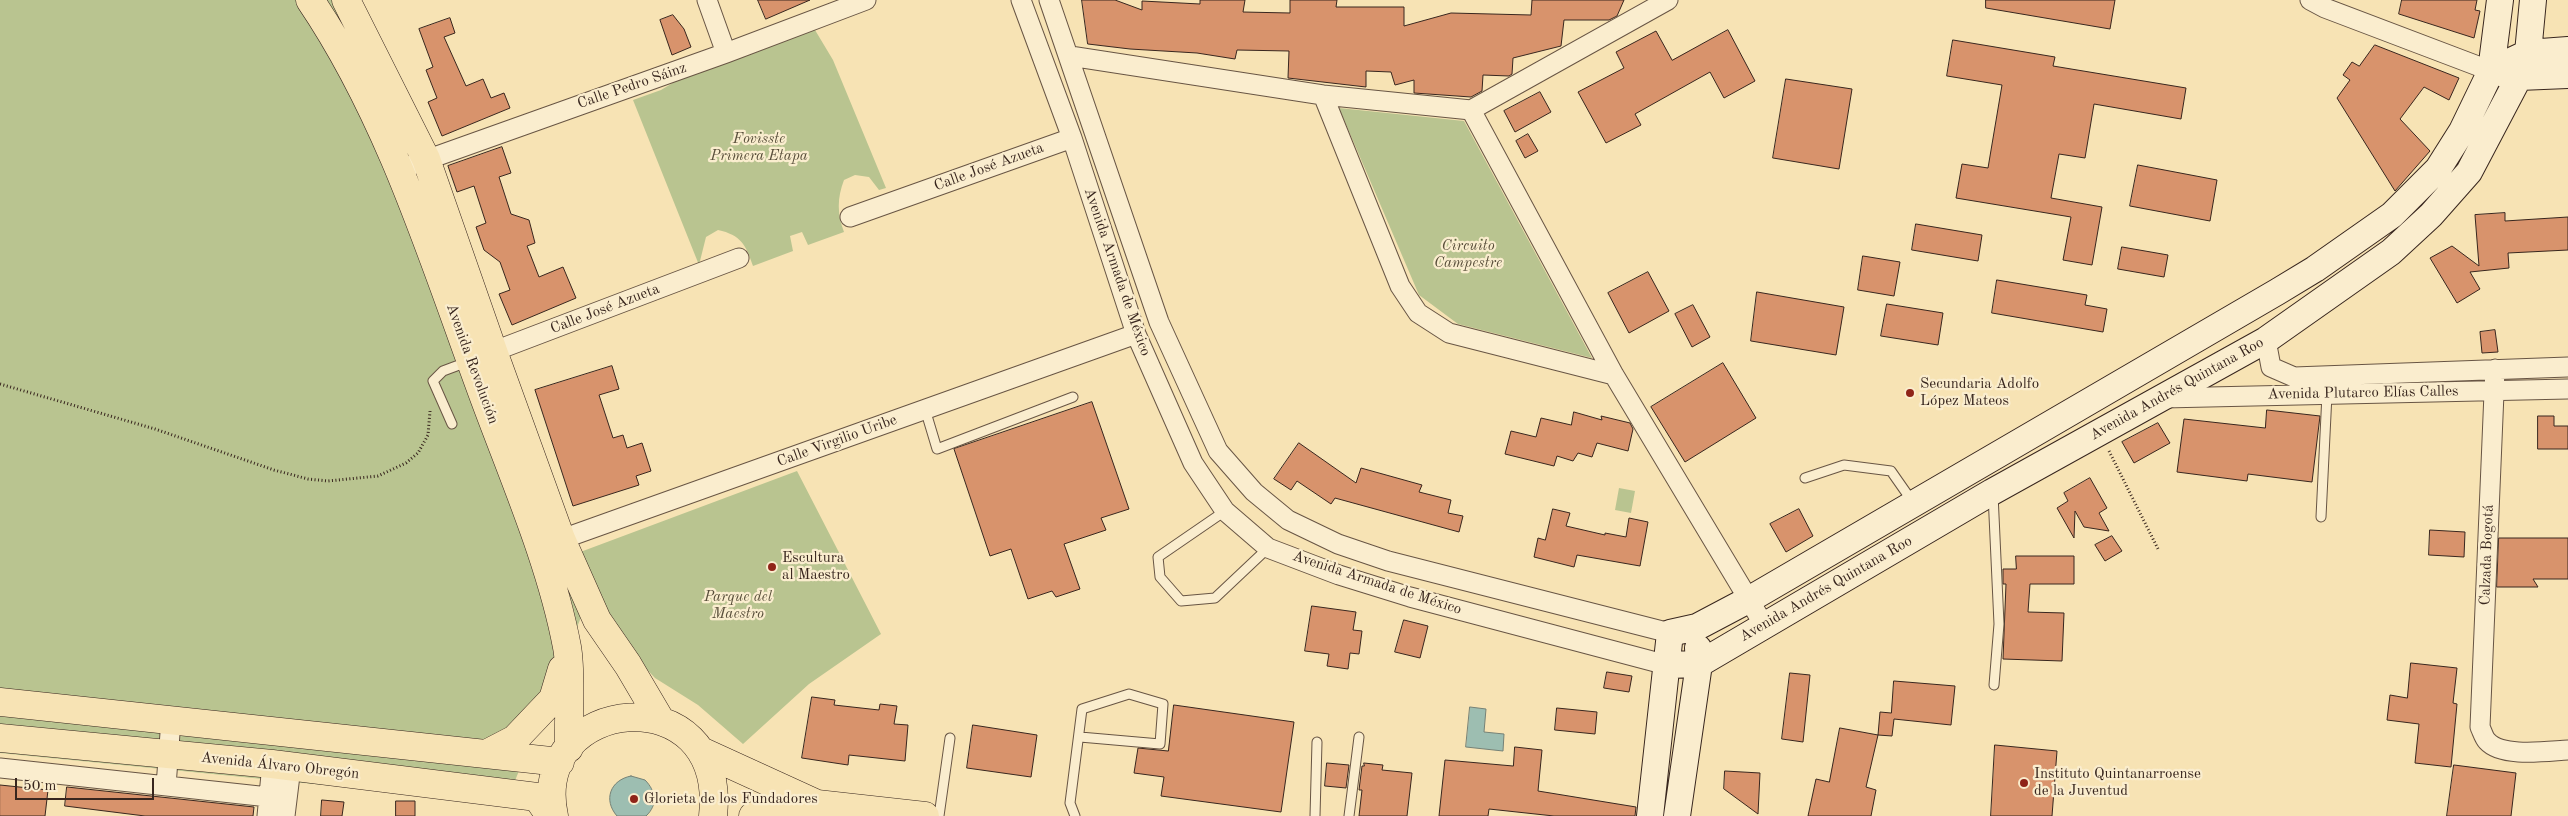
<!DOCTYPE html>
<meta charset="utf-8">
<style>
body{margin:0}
#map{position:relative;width:2568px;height:816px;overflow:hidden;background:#f7e3b4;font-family:"Old Standard TT",serif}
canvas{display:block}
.scale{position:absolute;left:15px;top:778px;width:139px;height:22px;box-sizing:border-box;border:2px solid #38261e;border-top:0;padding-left:6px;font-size:15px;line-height:18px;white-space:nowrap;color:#38261e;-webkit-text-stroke:4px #faedce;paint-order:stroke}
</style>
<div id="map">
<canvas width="2568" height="816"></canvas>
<div class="scale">50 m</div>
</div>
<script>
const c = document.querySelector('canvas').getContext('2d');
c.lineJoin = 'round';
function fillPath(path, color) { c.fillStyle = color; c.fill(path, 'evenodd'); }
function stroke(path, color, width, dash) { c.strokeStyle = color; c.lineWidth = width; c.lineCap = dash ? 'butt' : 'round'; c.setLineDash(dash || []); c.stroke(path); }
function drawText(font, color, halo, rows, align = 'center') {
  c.font = font + ' "Old Standard TT",serif'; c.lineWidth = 4.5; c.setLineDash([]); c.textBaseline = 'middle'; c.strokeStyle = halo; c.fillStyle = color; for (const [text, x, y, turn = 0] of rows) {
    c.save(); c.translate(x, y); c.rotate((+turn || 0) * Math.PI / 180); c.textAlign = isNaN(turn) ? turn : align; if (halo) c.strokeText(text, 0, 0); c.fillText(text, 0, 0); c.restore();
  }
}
fillPath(new Path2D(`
 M0 0H342L401 96 575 554 797 471 881 634 809 684 743 744 698 705 655 678 611 632 590 595 506 803 0 753Z
 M815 30 833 60 886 188 879 190 869 177 855 175 844 180C837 198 837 214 844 232L808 245 802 232 790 236 793 251 753 266C746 245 741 235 718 230L706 237 699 265 633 100 661 90 681 78Z
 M1339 108 1464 121 1592 358 1458 324 1419 295Z
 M1619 488 1635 491 1631 513 1615 510Z`), '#b9c490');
const water = new Path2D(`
 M1470 707 1486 709 1484 732 1504 734 1503 751 1466 747Z
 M631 776 645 780C656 791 658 805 646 816H617C603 800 610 780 631 776Z`);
fillPath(water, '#9dbeb1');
stroke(water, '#758176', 1);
const building = new Path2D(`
 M758 0H810L766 19Z
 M1082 0H1115L1142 10V1L1200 4V0H1245L1243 12 1290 13V0H1337L1336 7H1404V26L1451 13 1531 15 1532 0H1624L1617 16 1609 20H1564L1561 46 1513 58 1512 74 1509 76 1483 75 1482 91 1471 97 1414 93V80L1395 85 1391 72 1366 71V87L1288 78 1289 51 1237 50 1235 59 1197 53 1130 49 1088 44Z
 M1986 0H2115L2110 29 1986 8Z
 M2402 0H2477L2475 10 2480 11 2474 38 2399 14Z
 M673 15 684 29 691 47 672 55 660 20Z
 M450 18 455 33 444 37 466 86 483 79 491 98 504 93 510 108 442 136 428 102 437 98 426 70 433 67 419 29Z
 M1728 30 1755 81 1724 98 1710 72 1635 114 1641 125 1606 143 1578 92 1624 68 1616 52 1656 31 1672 60Z
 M1953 40 2055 57 2053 66 2186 88 2181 119 2094 104 2085 158 2059 154 2051 198 2102 207 2092 265 2063 260 2071 217 1956 198 1962 164 1988 168 2002 85 1947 76Z
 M2375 45 2459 78 2449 100 2424 87 2400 119 2430 151 2395 191 2337 98 2350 80 2343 75 2352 62 2359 66Z
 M1786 79 1852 89 1839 169 1773 158Z
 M1540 92 1551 112 1515 132 1504 111Z
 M1528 134 1538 151 1525 158 1516 141Z
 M502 147 511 173 499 177 511 214 529 220 535 243 527 246 539 277 563 267 576 298 512 325 499 294 510 290 500 262 484 250 476 227 486 223 474 186 457 192 448 166Z
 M2138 165 2217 180 2210 221 2130 206Z
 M2505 213V221L2568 217V250L2508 253 2509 268 2470 272 2480 289 2457 303 2430 258 2452 246 2479 266 2475 215Z
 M1916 224 1982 235 1978 261 1912 250Z
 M2122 247 2168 255 2164 277 2118 269Z
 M1863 256 1900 262 1894 296 1858 290Z
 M1648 272 1669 311 1629 333 1608 293Z
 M1997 280 2087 295 2085 305 2107 309 2103 332 1992 313Z
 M1757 292 1844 307 1836 355 1751 341Z
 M1887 304 1943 313 1938 345 1881 336Z
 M1693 305 1710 337 1692 347 1675 314Z
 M2495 330 2498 352 2482 353 2480 332Z
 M1723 363 1756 418 1685 462 1651 407Z
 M612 366 619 389 599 395 613 438 623 435 627 448 642 443 651 471 636 476 639 485 573 506 535 390Z
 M1092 402 1129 509 1101 518 1106 530 1064 544 1080 589 1056 597 1052 591 1028 599 1011 549 990 556 954 449Z
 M2267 410 2320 416 2312 482 2248 474 2247 481 2177 472 2184 419 2265 428Z
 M1574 412 1602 420 1601 416 1630 423 1633 429 1628 451 1597 443 1592 457 1578 453 1573 461 1557 456 1554 466 1505 454 1511 431 1536 437 1541 418 1571 425Z
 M2538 416H2554V426H2568V449H2538Z
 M2158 423 2170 443 2134 463 2122 442Z
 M1299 443 1356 483 1361 468 1422 485 1419 492 1451 500 1448 513 1463 516 1459 532 1335 498 1331 504 1297 481 1291 490 1274 479Z
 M2090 478 2107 508 2099 513 2109 531 2084 527 2075 511 2074 538 2057 508 2068 501 2064 493Z
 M1553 509 1570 513 1566 526 1605 535V533L1626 537 1629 518 1648 522 1640 566 1577 555 1574 567 1534 557 1538 538 1545 540Z
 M1799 509 1813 536 1786 552 1770 524Z
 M2430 530 2465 532 2464 557 2429 555Z
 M2112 536 2122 551 2105 561 2095 545Z
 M2499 538H2568V579H2533L2538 587H2497Z
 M2016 556H2074V584H2030L2028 612 2064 613 2062 661 2003 659 2006 584H2003V569H2016Z
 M1312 606 1356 612 1353 630 1362 631 1359 654 1350 653 1348 669 1327 666 1329 654 1305 651Z
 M1404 620 1428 626 1420 658 1395 652Z
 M2411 663 2457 668 2453 703 2457 704 2451 767 2415 763 2419 724 2387 720 2390 695 2407 698Z
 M1607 672 1632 676 1629 692 1604 688Z
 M1790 673 1810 675 1803 742 1782 739Z
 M1894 681 1955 686 1951 725 1894 719 1892 736 1878 735 1880 712 1891 713Z
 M812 697 835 700 834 705 879 710 880 704 897 706 894 724 908 725 905 761 849 755 848 765 802 758Z
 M1174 705 1294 722 1281 812 1161 796 1164 777 1134 773 1138 748 1168 751Z
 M1557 708 1597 712 1595 734 1555 730Z
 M973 725 1037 735 1031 777 967 768Z
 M1840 728 1878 735 1866 787 1876 790 1871 816H1808L1816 779 1829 782Z
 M1995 745 2057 751 2052 816H1991Z
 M1515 747 1542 750 1538 791 1636 807 1635 816H1554L1489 809 1488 816H1439L1445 760 1513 766Z
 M1327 763 1349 765 1346 788 1325 786Z
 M1364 763 1383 765 1382 770 1412 773 1407 816H1359L1362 790H1359L1362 766H1364Z
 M2454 765 2516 773 2511 816H2447Z
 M1725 771 1760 773 1758 814 1724 789Z
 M0 785 48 790 45 816H0Z
 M67 787 254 807 253 816H145L65 806Z
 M322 800 344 802 342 816H321Z
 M396 801H415V816H396Z`);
fillPath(building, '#d8936c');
stroke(building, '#38261e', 1);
const lane = new Path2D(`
 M925 409 937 449 1073 397
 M452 424 433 381 443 371 467 362
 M1805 478 1844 465 1891 471 1912 501
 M1993 494 1999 624 1994 685
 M1225 511 1158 557 1160 577 1181 601 1215 598 1268 548
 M2321 517 2327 394
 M939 816 950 738
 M1075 816 1070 803 1082 709 1129 694 1163 704 1160 744 1080 737
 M1315 816 1317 742
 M1349 816 1359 737`);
const street = new Path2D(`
 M707 0 726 53
 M1021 0 1072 138 1136 334 1193 463 1225 511 1268 548 1339 575 1410 597 1667 665
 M1049 0 1159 322 1218 451 1254 492 1288 520 1338 544 1388 561 1670 633
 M2310 0 2325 8 2491 71
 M1070 56 1323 95 1471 110 1668 0
 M1323 95 1400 286 1418 313 1449 333 1614 375
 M1471 110 1614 375 1764 625
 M398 170 726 53 866 0
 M850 217 1072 138
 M2266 340 2271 367 2294 377 2568 367
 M484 355 739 258
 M2495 369 2480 727C2482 731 2484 738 2487 741 2502 758 2548 751 2568 750
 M2164 398 2568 389
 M551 543 1136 334
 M0 768 287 799
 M166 786 171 720
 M267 816 272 764
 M285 816 291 767`);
const secondary = new Path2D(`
 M2513 60 2528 53 2568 50
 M2504 74 2519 77 2568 75
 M1667 665 1699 664 1992 492 2266 340 2391 252 2431 215 2469 172 2519 77 2528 53 2533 0
 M1650 816 1670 633 1697 627 1750 599 2277 292 2315 269 2392 215 2438 169 2462 131 2491 71 2500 0
 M1677 816 1699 664 1698 648`);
const primary = new Path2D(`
 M310 0C390 118 433 259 482 392 512 474 551 562 567 647 572 674 568 719 569 748
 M346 0 426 159 493 351 561 539 597 620 628 665 661 721
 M0 702 560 762
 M0 738 272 764 537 797 550 816
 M701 751 817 804
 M488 753 515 739 553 699 562 669
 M554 816C528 695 728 674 713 816
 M753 816 817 804 925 816`);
stroke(lane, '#685544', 11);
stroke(street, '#685544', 21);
stroke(secondary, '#38261e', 28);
stroke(primary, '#38261e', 29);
stroke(new Path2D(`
 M0 384 155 429 274 470 308 479 328 481 378 476 406 463 418 453 428 435 430 411
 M2109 451 2158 549`), '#38261e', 3, [1, 2.5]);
stroke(lane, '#faedce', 9);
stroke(street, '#faedce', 19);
stroke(secondary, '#faedce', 26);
stroke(primary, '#f7e3b4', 28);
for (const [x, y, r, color] of [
 [1910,393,5,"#8f2418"],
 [772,567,5,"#8f2418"],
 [2024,783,5,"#8f2418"],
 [634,799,5,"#8f2418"]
]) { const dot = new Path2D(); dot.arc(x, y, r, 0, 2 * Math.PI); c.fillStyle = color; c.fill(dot); stroke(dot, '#faedce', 2); }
drawText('15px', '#38261e', '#faedce', [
 ["Calle Pedro Sáinz",632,86,-19],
 ["Calle José Azueta",989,167,-20],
 ["Avenida Armada de México",1117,272,71],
 ["Calle José Azueta",605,309,-21],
 ["Avenida Revolución",472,364,70],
 ["Avenida Andrés Quintana Roo",2177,389,-29],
 ["Avenida Plutarco Elías Calles",2363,393,-1],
 ["Calle Virgilio Uribe",837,441,-20],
 ["Calzada Bogotá",2487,555,-88],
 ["Avenida Armada de México",1377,583,18],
 ["Avenida Andrés Quintana Roo",1826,589,-30],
 ["Avenida Álvaro Obregón",280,766,6]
]);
drawText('italic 15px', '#584e3a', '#faedce', [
 ["Fovisste",759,139],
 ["Primera Etapa",759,156],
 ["Circuito",1468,246],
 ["Campestre",1468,263],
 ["Parque del",738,597],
 ["Maestro",738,614]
]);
drawText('15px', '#38261e', '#faedce', [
 ["Secundaria Adolfo",1920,384],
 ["López Mateos",1920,401],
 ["Escultura",782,558],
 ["al Maestro",782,575],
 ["Instituto Quintanarroense",2034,774],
 ["de la Juventud",2034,791],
 ["Glorieta de los Fundadores",644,799]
], 'left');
</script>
